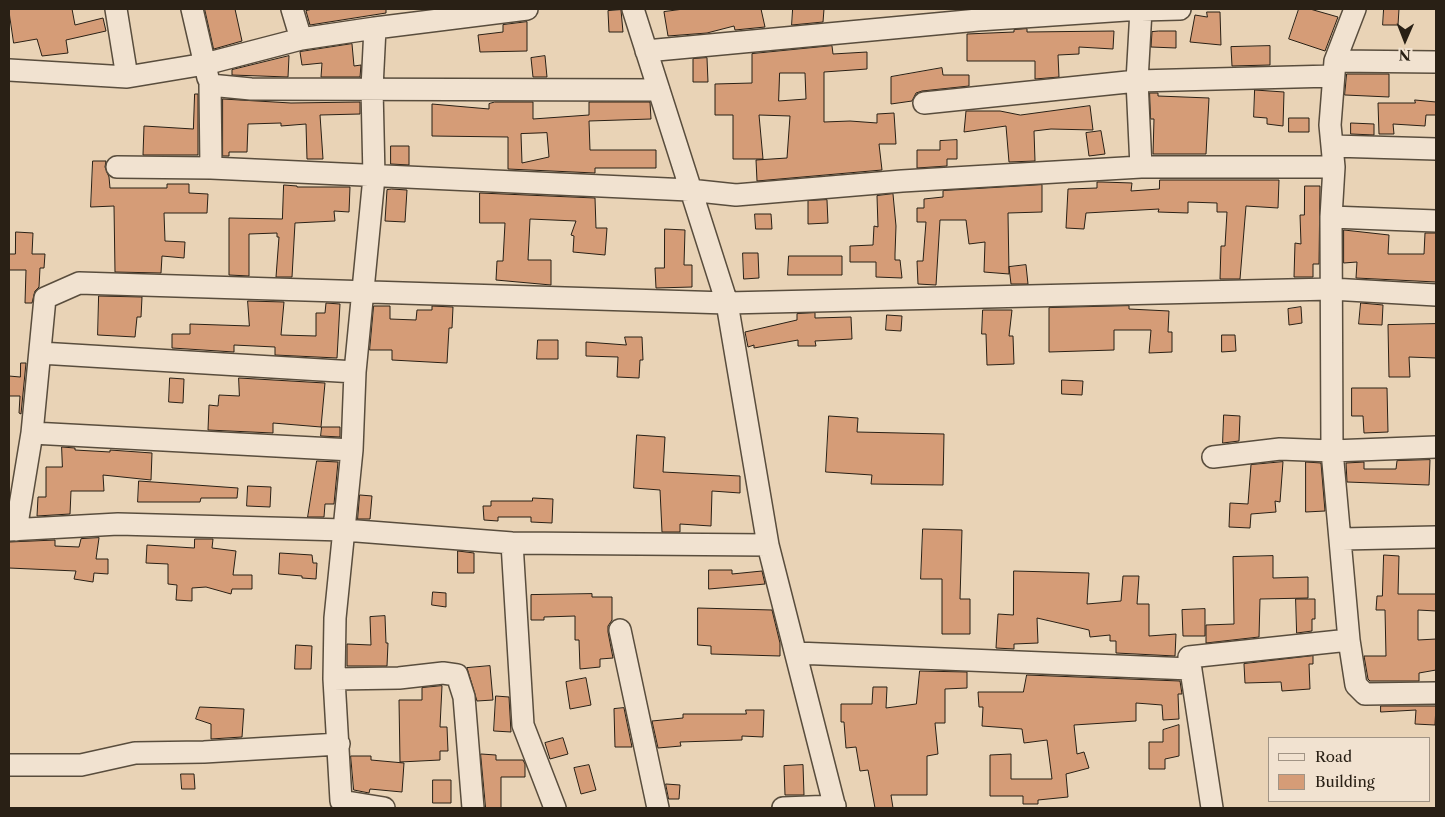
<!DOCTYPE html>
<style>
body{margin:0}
#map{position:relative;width:1445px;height:817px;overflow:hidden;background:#e9d3b6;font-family:"Libre Caslon Text",serif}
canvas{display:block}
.frame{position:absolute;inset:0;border:10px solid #292015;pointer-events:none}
.legend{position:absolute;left:1268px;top:737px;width:162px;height:65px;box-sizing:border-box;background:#f1e2d0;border:1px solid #a19485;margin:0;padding:6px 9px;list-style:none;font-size:15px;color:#292015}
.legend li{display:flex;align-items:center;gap:10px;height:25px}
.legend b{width:25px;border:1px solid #a19485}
.north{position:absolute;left:1380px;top:15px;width:50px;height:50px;-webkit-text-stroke:4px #f1e2d0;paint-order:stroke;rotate:181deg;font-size:14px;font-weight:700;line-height:20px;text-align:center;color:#292015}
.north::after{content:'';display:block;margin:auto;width:18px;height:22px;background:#292015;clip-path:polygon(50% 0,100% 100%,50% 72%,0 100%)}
</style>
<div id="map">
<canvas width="1445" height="817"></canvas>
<div class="frame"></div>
<ul class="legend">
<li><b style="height:6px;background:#f1e2d0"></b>Road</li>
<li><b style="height:14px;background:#d59c77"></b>Building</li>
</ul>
<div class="north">N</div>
</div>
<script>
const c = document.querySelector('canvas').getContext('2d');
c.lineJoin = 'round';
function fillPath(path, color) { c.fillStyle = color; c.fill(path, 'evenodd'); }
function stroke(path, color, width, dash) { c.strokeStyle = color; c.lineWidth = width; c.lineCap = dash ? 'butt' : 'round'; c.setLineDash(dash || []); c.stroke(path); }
const building = new Path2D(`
 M9 9H72L75 25 103 18 106 31 66 40 68 53 42 56 37 39 14 43Z
 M205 9H235L242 41 214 49Z
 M313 9H386V13L310 25 306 11Z
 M684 9H761L765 27 735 30 734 26 707 33 668 36 664 12Z
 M793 9H824L823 22 792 25Z
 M1299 9H1310L1338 17 1325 51 1289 39Z
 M1384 9H1399L1398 25H1383Z
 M621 10 623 32H609L608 11Z
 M1207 12H1220L1221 45 1190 42 1195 15 1207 17Z
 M527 22V51L480 52 478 35 503 32V25Z
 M1027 29V32L1114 31 1113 49 1079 47V54L1058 55 1059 77 1035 79V61H967V34L1014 32V30Z
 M1159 31H1176V48L1151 47 1152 32Z
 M352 44 354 66 361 65 360 77H321L322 63 302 65 300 52Z
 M832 46 833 54 867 52V69L824 72V122L850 121 877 123V114L894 113 896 144H879L882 170 757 181 756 160 787 158 790 116 759 115 763 159H733V115H715V84L752 83V54ZM780 73H805L806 99 779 101Z
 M1270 46V65L1232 66 1231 47Z
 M289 56 288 77 232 75V70Z
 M545 56 547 77H533L531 58Z
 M707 58 708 82H693V59Z
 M942 68 943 75H969V86L922 91 916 93 912 101 891 104V77Z
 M1347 74H1389V97L1345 95Z
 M1255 90 1284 92 1283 126 1267 124V118L1254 117Z
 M1150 93H1158V96L1209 98 1206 154H1153L1154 119H1151Z
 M195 94H198V155H143L144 126 193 129Z
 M223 99 291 103 360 102V114L320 115 323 159H307L306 124 281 126V123L248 124 247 152H229V156H223Z
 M1415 100 1436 102V115H1426L1425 126 1393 124 1394 134H1379L1378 103H1415Z
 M495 102H533V119L589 115V102H650L651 119 589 121 590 150H656V168H595V173L508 169V137L432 136V104L489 109V104ZM547 133 549 157 522 163 521 134Z
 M1090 106 1093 130 1051 129 1034 131 1035 161 1009 162 1006 126 964 132 966 111H1000L1020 115Z
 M1289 118H1309V132H1289Z
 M1351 123 1374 124V135L1351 134Z
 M1101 131 1105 154 1089 156 1086 133Z
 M957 140V159H947V166L917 168V150H940V141Z
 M391 146H409V165L391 164Z
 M93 161H106L105 167 109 177 110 188H167V184H189V193L208 194 207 213H164L165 241 185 242 184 258 162 256 161 273 115 272 114 206 91 207Z
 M1160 180H1279L1278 208 1246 206 1240 279H1220L1221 246H1225L1227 212H1217V203L1188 202V213L1158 212 1159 209 1086 213 1084 229 1066 228 1068 189 1097 188V182H1102L1132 183 1131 191 1159 189Z
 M284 185 297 186V187H350L349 212 334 211 335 221 295 223 292 277H276L279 237H277V233L249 234V276L229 275V218L282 219Z
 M1042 185V212L1008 213 1009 274 984 272 985 242 969 244 966 220H940L936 285 918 284 917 261H923L926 222H917V208H924V199L943 197V191Z
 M1305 186H1320L1319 264H1313V277H1294L1295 243 1301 244 1300 215H1304Z
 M392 189 407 190 405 222 385 221 387 190Z
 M480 193 595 198 596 228H607L605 255 573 252 574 236 571 235 576 221 530 219 528 260H551V285L496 280 497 261H503L505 223H480Z
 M893 194 896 226 895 254V260H900L902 278 876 277V262H850V246L873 245 874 226 878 227 877 196Z
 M827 200 828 223 808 224V201Z
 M755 214H771L772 229H756Z
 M665 229 685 230 684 265H692V287L656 288 655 268H664Z
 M1344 230 1389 235 1388 254H1424L1425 233H1436V282L1356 278 1357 262 1344 263Z
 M16 232 33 233 32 254H45L44 268H40L39 287 35 291 32 303H25L26 270H9V254H15Z
 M743 253H758L759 278 744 279Z
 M789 256H842V275H788Z
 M1026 265 1028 284H1011L1009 267Z
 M99 296 142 297 141 317H137L135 337 98 335Z
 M248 301 284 302 281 335 316 336V313H325L326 303 340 304 337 358 275 355V347L234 345V352L172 348V334H190V324L249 326Z
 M1361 303 1383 305 1382 325 1359 324Z
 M374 306H390V319L416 320 417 310H432V306L453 307 452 328H449L447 363 392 360V350H370Z
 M1129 306V309L1169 311 1168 332H1172V352L1149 353 1151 330H1114V350L1049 352V308Z
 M1301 307 1302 323 1289 325 1288 309Z
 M983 310H1012L1009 336H1013L1014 364 987 365 986 334H982Z
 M815 313V318L851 317 852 339 815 341 816 346H798V340L754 348V345L748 347 745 332 797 320V314Z
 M887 315 902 316 901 331 886 330Z
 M1436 324V358L1409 357 1410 377H1389L1388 325Z
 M1222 335H1235L1236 351 1222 352Z
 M625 337H642L643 360H640L639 378 617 377 618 357 586 356V342L626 345Z
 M538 340H558V359H537Z
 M21 363H26L21 414 19 413 20 396H9V376L20 377Z
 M170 378 184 379 183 403 169 402Z
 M239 378 325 383 321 427 273 423V433L208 430 209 405 218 406 219 395 239 396Z
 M1062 380 1083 381 1082 395 1062 394Z
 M1352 388H1387L1388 432 1364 433 1363 416H1352Z
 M1224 415 1240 416 1239 441 1223 443Z
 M829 416 858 418 857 432 944 434 943 485 871 484 872 475 826 472Z
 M322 427H340V437L321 436Z
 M637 435 665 437 663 472 740 476V493L712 491 711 526 680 524V532H662L660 490 634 488Z
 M62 447 75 448V450L110 452V450L152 453 151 480 103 475 104 491H71L70 514 37 516 38 497H46V467H62Z
 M1430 460 1429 485 1347 482 1346 463 1364 462V469H1396L1397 461Z
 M317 461 338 462 334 504H325L324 517H308Z
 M1283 462 1280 502 1275 501 1276 512 1251 514 1250 528 1229 527 1230 503 1248 504 1251 465Z
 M1306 462 1321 463 1325 511 1306 512Z
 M139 481 238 488 237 498H201L200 502H138Z
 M248 486 271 487 270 507 247 506Z
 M360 495 372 496 370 519H358Z
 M533 498 553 499 552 523 531 522V517H498V521L484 520 483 506H491V501H532Z
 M923 529 962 530 960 599H970V634H942V579H921Z
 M99 538 96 559H108V574L94 573 93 582 74 579 76 571 9 568V542L55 540V546L79 547 81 539Z
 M195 539H213L212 548 236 551 233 575H252V589H232L231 594 206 587 192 588V601L176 600 177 585 168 584V564L146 563 147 545 194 548Z
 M458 551 474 553V573H458Z
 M280 553 312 555 313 563H317L316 579 302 578V576L279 574Z
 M1384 555 1399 556 1398 594H1436V611L1418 610V640L1436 639V670L1419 673V681H1370L1368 679 1364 656H1386L1385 610H1376L1377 596H1382Z
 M1273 556V578L1308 577V598L1260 599 1259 637 1206 643V625L1234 624 1233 557Z
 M709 570H732V574L762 571 765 584 709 589Z
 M1014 571 1089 573 1087 604 1121 601 1123 576H1139L1137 604H1149V636L1176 634 1175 656 1116 653V641H1110V635L1090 637 1089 630 1037 618 1038 643 1014 644V649L996 648 998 614 1013 615Z
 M433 592 446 593V607L432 605Z
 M592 594V597H612V620L608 626V632L613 658 600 659V667L580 669 579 640H575V616L544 617V620H531V595Z
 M1296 599H1315V619H1312V631L1297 633Z
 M698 608 772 610 780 643V656L711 654V646L698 645Z
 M1205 609V636H1183L1182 610Z
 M385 616 386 643H388L387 666H347V644L371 645 370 617Z
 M296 645 312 646 311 669H295Z
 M1313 656V664H1309L1310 689 1282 691 1281 682 1245 683 1244 664Z
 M490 666 493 700 477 701 467 668Z
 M920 671 967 672V688L945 689V723H935L938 754 927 756V795H891L893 808H875L868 770 860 771 856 747 846 748 844 722H841V704H872L873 687H887L886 708 916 704Z
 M1027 675 1180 681 1182 694H1178L1179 719 1163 720 1162 705 1136 703V721L1074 725 1077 754 1084 752 1089 768 1066 774 1068 797 1038 800V804H1023V796H990V755L1011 754V779H1052L1047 740 1024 743 1022 729 982 726 983 707H979L978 692H1023Z
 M586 678 591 705 570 709 566 682Z
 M442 686 440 727H447L448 751H440V760L400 762 399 700H422V688Z
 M496 696 509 697 511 732 494 731Z
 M1381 706H1436L1435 725 1415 724 1416 710 1381 712Z
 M200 707 244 709 242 737 211 739V724L196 719Z
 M624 708 632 747H615L614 709Z
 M746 710H764L763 737 742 736V740L680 742 681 746 658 748 652 721 683 718V714H746Z
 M1179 725V756L1165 759V769H1149V742H1163V730Z
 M563 738 568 754 550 759 545 743Z
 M481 754 496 755V760H523L525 764V777H501V808H486Z
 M351 756H371V760L404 763 402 792 370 789 369 793 354 790Z
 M589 765 596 790 581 794 574 768Z
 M803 765 804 795H785L784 766Z
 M181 774H194L195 789H182Z
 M433 780H451V803H433Z
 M666 784 680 785 679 799H669Z`);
fillPath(building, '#d59c77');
stroke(building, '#292015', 1);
const minor = new Path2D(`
 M116 9 127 77
 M192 9 208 78
 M292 9 301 39
 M633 9 727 303 768 545 835 808
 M375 28 527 9
 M646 51 978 20 1141 9
 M1335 61 1436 62
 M9 70 127 77 205 64 301 39 375 28 372 88 374 177 355 372 352 450 335 618 334 679
 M924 103 1137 81 1333 76
 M1333 146 1436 149
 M117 167 211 168 689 190 736 195 902 181 1141 167H1334
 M1141 167 1137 81 1141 10 1180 9
 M211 168 210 85 251 89 659 90
 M1331 217 1436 221
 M40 353 355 372
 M32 433 352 450
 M1213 457 1280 449 1332 451 1331 217 1334 167 1330 125 1335 61 1355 9
 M9 530 118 524 344 530 512 543 768 545
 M16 530 32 433 45 298 79 283 727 303 1331 289 1436 295
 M1342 539 1436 537
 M512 543 523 725 555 808
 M620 630 658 808
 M1349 640 1356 685 1365 694 1436 693
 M796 653 1191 669
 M9 765H81L135 753 204 752 339 744
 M384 808 341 801 334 679 399 678 443 673 457 675 464 697 473 808
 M783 808 835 806
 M1212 808 1189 657 1349 640 1332 451 1436 447`);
stroke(minor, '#594d3d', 24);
stroke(minor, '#f1e2d0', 21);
</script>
